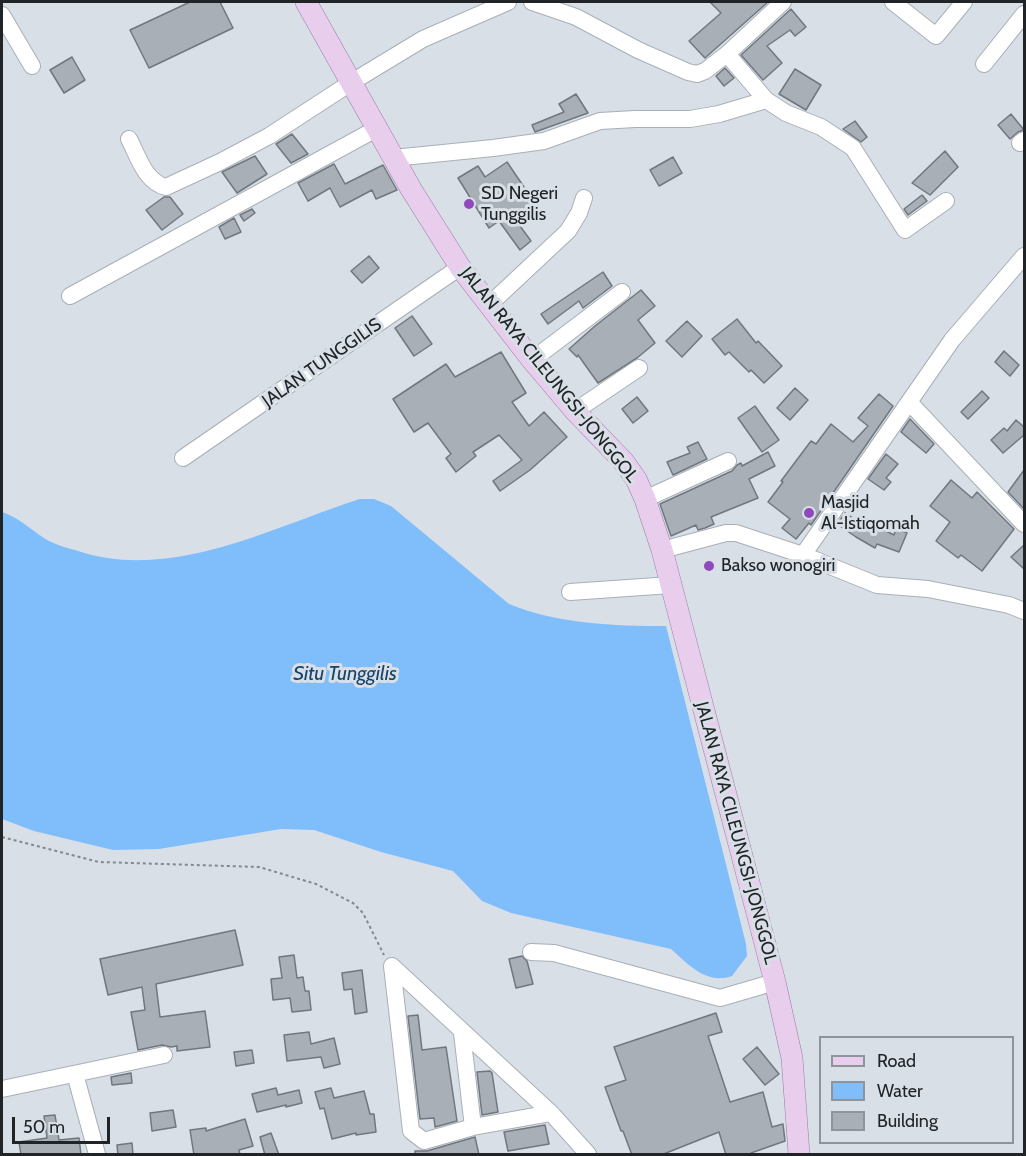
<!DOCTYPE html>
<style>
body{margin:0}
#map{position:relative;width:1026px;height:1156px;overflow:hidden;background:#d8dfe7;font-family:Cabin,sans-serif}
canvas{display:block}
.frame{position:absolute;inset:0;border:3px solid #212427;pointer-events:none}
.legend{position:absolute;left:819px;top:1036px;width:195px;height:108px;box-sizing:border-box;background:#d8dfe7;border:2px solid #8f949a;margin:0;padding:8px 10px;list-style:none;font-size:18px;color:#212427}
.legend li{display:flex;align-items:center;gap:12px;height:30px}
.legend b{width:30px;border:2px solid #8f949a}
.scale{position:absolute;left:12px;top:1117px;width:98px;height:27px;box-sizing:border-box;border:3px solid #212427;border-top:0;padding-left:8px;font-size:18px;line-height:21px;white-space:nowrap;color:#212427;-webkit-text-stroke:4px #d8dfe7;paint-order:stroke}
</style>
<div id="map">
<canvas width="1026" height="1156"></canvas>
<div class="frame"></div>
<ul class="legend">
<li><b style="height:8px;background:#e8cded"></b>Road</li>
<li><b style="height:16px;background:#80bdfb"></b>Water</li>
<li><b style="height:16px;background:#a9afb7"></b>Building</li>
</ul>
<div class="scale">50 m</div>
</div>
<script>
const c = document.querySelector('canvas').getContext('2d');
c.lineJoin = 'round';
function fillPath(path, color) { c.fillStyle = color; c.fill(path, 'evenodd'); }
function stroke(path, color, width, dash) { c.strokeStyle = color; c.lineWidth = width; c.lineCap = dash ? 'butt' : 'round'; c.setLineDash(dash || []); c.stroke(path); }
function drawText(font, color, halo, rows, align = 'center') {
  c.font = font + ' Cabin,sans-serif'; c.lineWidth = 6; c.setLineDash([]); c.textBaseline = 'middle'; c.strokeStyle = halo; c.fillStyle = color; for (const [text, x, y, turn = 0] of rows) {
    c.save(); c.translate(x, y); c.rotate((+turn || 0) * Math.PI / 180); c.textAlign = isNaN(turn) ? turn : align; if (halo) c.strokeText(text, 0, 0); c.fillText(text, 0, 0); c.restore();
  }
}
fillPath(new Path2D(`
 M360 499H374L391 506 509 604C558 624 614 626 666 626L746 944 747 956 732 976C706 985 688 964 671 949L511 913 482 901 453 871 381 852 314 830 281 829 159 849 113 850 34 831 2 819V512C18 517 30 529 44 538 53 544 67 548 78 551 172 582 272 527 360 499Z`), '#80bdfb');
const building = new Path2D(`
 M190 2H220L233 28 149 68 130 30Z
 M710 2H768L705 58 689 41 721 13Z
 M791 9 806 27 795 36 790 30 767 46 782 63 763 80 741 55Z
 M72 57 85 80 64 93 50 70Z
 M725 68 734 78 724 86 716 76Z
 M795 69 821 85 806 110 779 94Z
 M576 94 588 113 535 132 532 125 564 112 559 104Z
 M1011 114 1024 130 1018 132 1010 139 998 125Z
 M855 121 867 137 861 142 843 129Z
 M292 134 308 154 291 163 276 144Z
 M945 151 958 167 930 195 912 183Z
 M255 156 267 174 237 193 222 172Z
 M673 157 682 173 659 186 650 170Z
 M507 162 526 190 539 214 520 226 531 241 520 250 499 221 489 228 458 178 478 166 485 177Z
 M334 164 345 184 383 165 397 190 376 199 372 190 340 207 330 188 308 201 298 183Z
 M922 195 927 201 908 215 904 209Z
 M164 197H170L183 214 162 230 146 210Z
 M252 209 255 213 244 221 240 215Z
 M234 218 241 232 225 239 219 227Z
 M369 256 379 268 362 283 351 271Z
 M603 272 612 286 583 308 579 301 548 324 541 314Z
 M641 290 655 306 638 320 655 343 637 358 598 383 578 355 577 357 569 349 595 326Z
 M412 316 432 344 414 356 395 328Z
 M737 319 756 343 758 341 782 366 764 383 751 370 749 372 729 352 725 355 712 339Z
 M687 321 702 336 682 357 666 341Z
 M1004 351 1019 365 1010 376 995 362Z
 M501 352 526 393 512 402 529 426 544 412 567 437 530 470 500 491 493 481 522 460 499 435 473 452 476 456 456 472 446 458 451 454 428 423 414 432 393 399 446 364 455 377Z
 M795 388 808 400 790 420 777 408Z
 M982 391 989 398 968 419 961 412Z
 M879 394 893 406 811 525 809 523 796 539 782 528 790 519 768 502 783 482 781 481 811 441 816 444 831 424 853 442 868 426 858 418Z
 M637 397 648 411 633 423 622 409Z
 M755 406 779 440 762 452 738 418Z
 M910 419 934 444 926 453 901 432Z
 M1016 420 1024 427V435L1003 453 991 440 1004 428 1007 431Z
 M698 442 707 459 673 475 667 462 690 453 687 447Z
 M768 452 775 466 749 479 758 498 711 517 714 524 705 528 698 530 696 525 671 536 660 504 732 471 737 465 741 463 742 466Z
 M886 454 898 464 886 478 891 482 884 490 868 479Z
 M1024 470V509L1008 492Z
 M951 480 972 498 977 492 1014 529 982 571 961 555 958 558 936 541 950 522 930 506Z
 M845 513 862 524 864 520 894 535 896 528 907 533 899 552 877 544 875 548 856 537 837 524Z
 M1024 545V569L1011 557Z
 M235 930 243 965 156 984 160 1017 205 1011 210 1047 177 1051V1046L171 1047 162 1045 138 1050 131 1012 145 1010 142 987 108 995 100 959Z
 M294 955 297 978 303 977 305 991H309L311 1010 292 1012 290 998 273 1000 271 979 282 978 279 957Z
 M522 956 527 961 533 984 516 988 509 959Z
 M362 970 367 1012 355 1014 352 989 344 990 342 973Z
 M716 1013 722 1032 708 1036 730 1102 763 1092 772 1127 783 1124 785 1141 751 1153 752 1155H726L719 1132 661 1155H632L623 1131H621L605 1087 626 1080 614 1047Z
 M418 1015 422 1050 446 1047 457 1121 435 1127 434 1118 420 1119 408 1016Z
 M309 1032 311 1044 334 1038 340 1064 324 1068 321 1057 287 1061 284 1035Z
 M757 1047 779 1074 765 1085 743 1059Z
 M252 1050 254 1063 236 1066 234 1052Z
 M490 1071 492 1073 498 1112 482 1115 477 1072Z
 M131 1073 132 1083 112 1085 111 1077Z
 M276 1088 278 1095 299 1090 302 1103 286 1107V1105L257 1112 252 1094Z
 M331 1088 334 1098 364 1091 370 1114H374L376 1132 356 1135V1133L332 1139 324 1108 320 1109 315 1092Z
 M173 1110 176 1127 152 1131 150 1113Z
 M55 1115 59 1140 79 1138 81 1155H21L19 1142 47 1138 44 1116Z
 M245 1119 253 1146 239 1150 240 1155H194L190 1130 206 1128V1131Z
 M545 1125 549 1144 508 1151 504 1132Z
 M271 1133 279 1155H265L260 1137Z
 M475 1137 479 1155H415V1151H427Z
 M132 1143 133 1155H118L117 1145Z`);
fillPath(building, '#a9afb7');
stroke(building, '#71777e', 1.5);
const minor = new Path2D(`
 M532 2 576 17 638 50 688 72 697 74 705 71 727 54 783 2
 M893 2 936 36 964 2
 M2 15 32 66
 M727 54 766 100 786 113 821 127 853 148 905 230 946 201
 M984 64 1024 14
 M129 139C138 156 145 182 166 187L220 162 269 136 352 82 423 39 508 2
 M1020 143 1024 140
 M393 158 493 148 544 141 600 121 635 119H690L719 114 766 100
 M70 296 376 129
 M490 304 568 231 579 213 584 198
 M532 360 622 292
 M909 402 1024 524
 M575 411 639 368
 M183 458 460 267
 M645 499 728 461
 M662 550 726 533H736L803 555 877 585 928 589 1009 605 1024 611
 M803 555 952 340 1024 256
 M570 592 671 585
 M531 952 554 953 720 998 775 982
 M392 966 411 1131 424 1141 473 1127 551 1113
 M392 966 551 1113 588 1154
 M462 1033 473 1127
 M75 1074 97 1154
 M2 1089 164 1055`);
const major = new Path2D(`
 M306 2 411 189 460 267 532 360 575 411 624 462 636 479 645 499 662 550 775 982 792 1058 799 1154`);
stroke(minor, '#a8afb7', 18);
stroke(major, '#987ca0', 22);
stroke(new Path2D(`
 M2 837 99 862 259 867 316 884 353 903 363 913 384 955`), '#84898f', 2, [3, 3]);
stroke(minor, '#fff', 16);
stroke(major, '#e8cded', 21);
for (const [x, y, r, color] of [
 [469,204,6,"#9049bd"],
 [809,513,6,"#9049bd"],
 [709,566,6,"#9049bd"]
]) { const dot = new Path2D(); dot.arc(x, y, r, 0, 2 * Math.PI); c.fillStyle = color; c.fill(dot); stroke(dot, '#d8dfe7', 2); }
drawText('18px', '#212427', '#d8dfe7', [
 ["SD Negeri",481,194],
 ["Tunggilis",481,215],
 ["Masjid",821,503],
 ["Al-Istiqomah",821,524],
 ["Bakso wonogiri",721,566]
], 'left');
drawText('18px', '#212427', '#d8dfe7', [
 ["JALAN TUNGGILIS",322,363,-35],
 ["JALAN RAYA CILEUNGSI-JONGGOL",549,375,51],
 ["JALAN RAYA CILEUNGSI-JONGGOL",736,833,75]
]);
drawText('italic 20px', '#17426a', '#d8dfe7', [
 ["Situ Tunggilis",345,674]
]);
</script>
